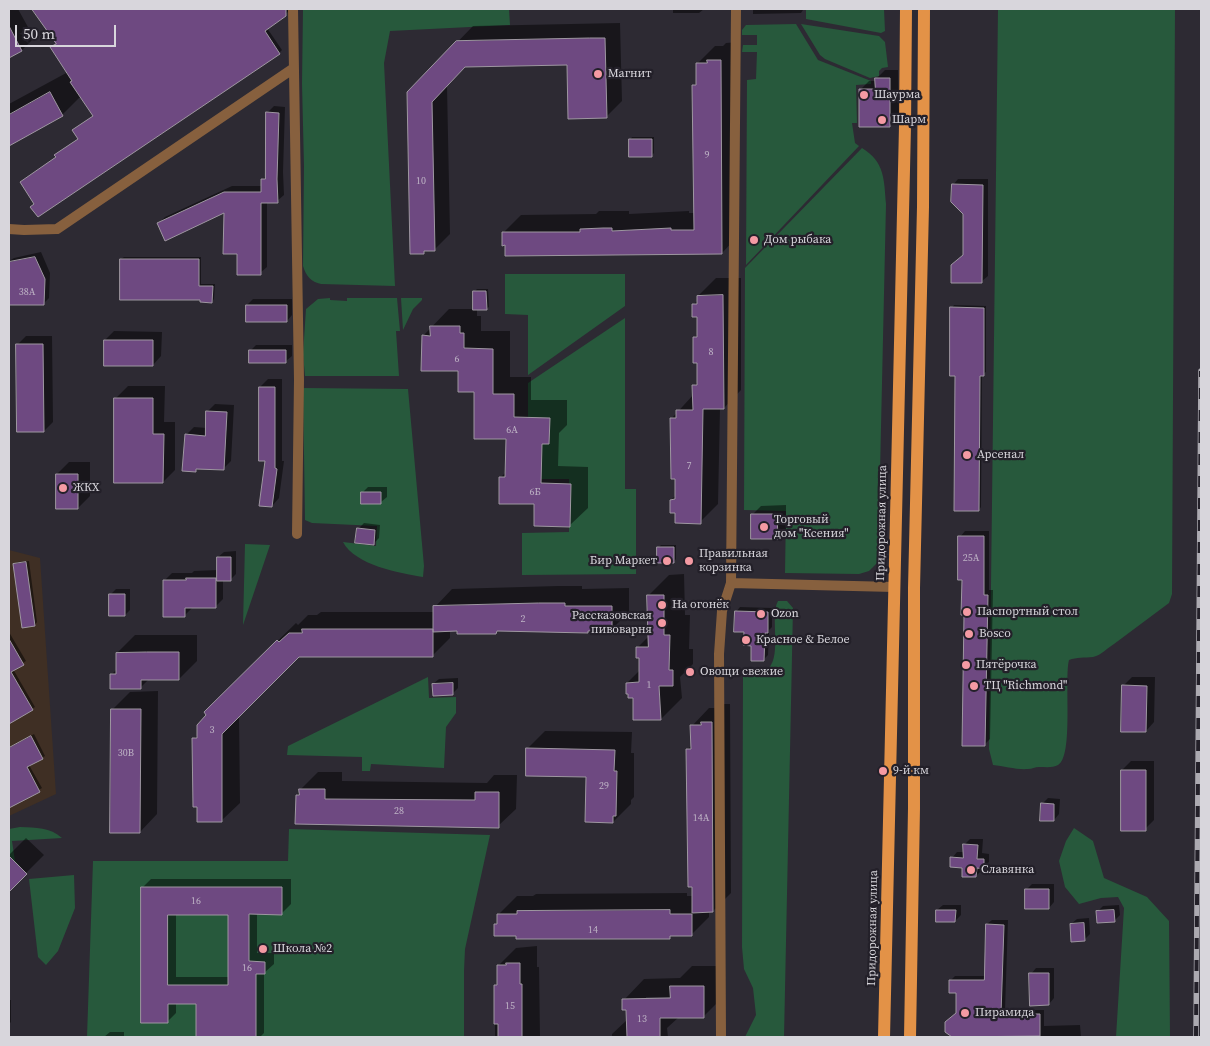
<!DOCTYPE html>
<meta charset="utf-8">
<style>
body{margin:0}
#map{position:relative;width:1210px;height:1046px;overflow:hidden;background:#2d2a33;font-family:"Source Serif 4",serif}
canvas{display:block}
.frame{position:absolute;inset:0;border:10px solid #d8d6dc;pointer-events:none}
.scale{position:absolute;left:15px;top:25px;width:101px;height:22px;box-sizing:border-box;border:2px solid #d8d6dc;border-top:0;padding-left:6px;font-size:15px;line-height:18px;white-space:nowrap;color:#d8d6dc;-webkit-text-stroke:4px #232029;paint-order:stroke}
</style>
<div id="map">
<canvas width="1210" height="1046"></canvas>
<div class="frame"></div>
<div class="scale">50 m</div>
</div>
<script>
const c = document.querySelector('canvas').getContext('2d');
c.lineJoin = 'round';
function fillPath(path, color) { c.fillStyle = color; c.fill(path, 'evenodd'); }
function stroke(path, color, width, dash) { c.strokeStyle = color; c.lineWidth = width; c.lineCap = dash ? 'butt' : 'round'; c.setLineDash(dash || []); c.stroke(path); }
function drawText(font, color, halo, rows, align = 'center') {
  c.font = font + ' "Source Serif 4",serif'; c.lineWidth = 4.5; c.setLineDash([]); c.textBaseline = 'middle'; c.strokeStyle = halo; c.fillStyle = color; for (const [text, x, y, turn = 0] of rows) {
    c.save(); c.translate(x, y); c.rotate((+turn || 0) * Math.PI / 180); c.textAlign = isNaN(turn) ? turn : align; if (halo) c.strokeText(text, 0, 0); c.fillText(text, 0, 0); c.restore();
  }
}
fillPath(new Path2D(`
 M9 550 40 558 56 794 9 816Z`), '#3f2f24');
fillPath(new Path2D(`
 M303 9H509L510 25 390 31 384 63 395 286 321 284C311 282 306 276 303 266L304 166 302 84Z
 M806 9H884L885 31 881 33 806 19Z
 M998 9H1175L1172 594 1169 603 1114 644C1107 648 1102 655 1093 657 1084 658 1077 657 1069 660 1064 679 1074 757 1058 765 1053 768 1046 767 1039 767 1035 767 1032 769 1028 769 1017 770 1004 766 993 765L989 749Z
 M796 24 818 60 871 81V84L856 85 857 123H852L855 143 859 146 746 265 747 80 756 79 757 52H742L743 45H757V35H742V30L746 25Z
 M801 24 879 36 885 42 888 67 882 68 879 71V76L870 78 825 59 820 55Z
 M862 148C885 162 884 180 886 204L878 562 869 571 859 574 785 573 786 511 744 510 745 268Z
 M505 274H625V306L528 375V315L505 314Z
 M330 298V300L347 301V298H397L400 331H396L399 376H305L303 354 306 309 318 299Z
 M401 298H422V300L413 309 403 330Z
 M625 318V489H636V574L522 575V533L569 532V479H528V383Z
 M303 388 408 389 424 566 423 577C399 573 355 565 343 542L376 546 377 526 312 523 305 520Z
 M245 544 270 545 243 625Z
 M778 601H787L793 608 784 1037H745L756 1015 753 988 744 969 742 947 743 677C751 672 757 674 765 671 784 661 769 617 778 601Z
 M428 677 429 698 456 697V713L446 727 444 768 371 764 370 771H362V757L287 755 288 746Z
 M20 827C36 828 50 827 62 838L12 841 15 861 27 874 9 856V829Z
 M1074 828 1093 841 1104 878 1147 897 1169 921 1170 1037H1116L1124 908 1118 897 1101 898 1079 904 1065 887 1059 861 1066 841Z
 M289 829 490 835 465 949 464 971V1037H87L93 861H288Z
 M74 875 75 908 58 951 46 965 38 957 29 879Z`), '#27593c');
fillPath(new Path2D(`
 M9 9H18L34 38 22 50 9 57Z
 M39 9H288V12L267 28 282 50 279 53 38 215 36 204 57 157 79 139 94 116 81 96 62 115 9 144V104L68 72 57 43 36 12Z
 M673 9H704L699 13H673Z
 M753 9H803V10L801 13 753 14Z
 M620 23 622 101 606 117 568 64 465 66 447 86 450 234 434 250H426L423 252 408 93 473 26Z
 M738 42 739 235 722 253 506 244 503 233 521 215 596 214 599 211H629V214L689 211V213H695L693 86 698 82 697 64 715 46H723L726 43Z
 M885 70H898L899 117 890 126 860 90 869 81H876V79Z
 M274 106 285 107 283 172 284 195 277 201H267V267L260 273 239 253 225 211 159 223 165 217 232 186H262V180L266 176 267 113Z
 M632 137H654V153L651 156 630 140Z
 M958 179H988V276L982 281 964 255V213L953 185Z
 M41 252 50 273 49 298 43 304H9V261L14 258Z
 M124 257H201V284H215L214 299 212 302 201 299 121 259Z
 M716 278H741V390L724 408H720L718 504 700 522 676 512 671 500 676 495 672 418 694 394V386L698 381V362L694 338 698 334V316L693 305 698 300V296Z
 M477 289H488L489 307 486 309H477V316H481V331H510V377H531V400H567V425L559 433 558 466 588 467V508L570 525 500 478 506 472 507 438 460 370 423 336 449 309H474V292Z
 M253 299H292V315L287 321 247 305Z
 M954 305 986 306V372L982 374 981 507 979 510 956 374 952 308Z
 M114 331 162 332 161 356 153 365 105 340Z
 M26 336H52L53 422 44 431 17 345Z
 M256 345H292V356L286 361 251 350Z
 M268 379H282V461H284L279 498 272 506 260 387Z
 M128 386H165L164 422H175V470L163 482 116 398Z
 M215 404 234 405 231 461 223 469 199 468 195 471 186 435 194 427 207 428V412Z
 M69 462H90V496L78 508 57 474Z
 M368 487H387V497L381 502 362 493Z
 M786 505V529L777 538 752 515 761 506Z
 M364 523 380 525 379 538 373 544 358 529Z
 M965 531H989V590H993L990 739 984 745 965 614 960 537Z
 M661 545H676V559L674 562 658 548Z
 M236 551V574L230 580H223V599L216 606 192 608 185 615 164 581 172 573H192L194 571 218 570V557L224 552Z
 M29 561 37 622 35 625 15 565 17 562Z
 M684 574 685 615H690L689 649H693V664L680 677 682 698 661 719 634 697 627 683 640 670V657L637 648 649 636 648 596 669 575Z
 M558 586H582V589L629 588V612L611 630H498L496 632 450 630V638L432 656H298L239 715 240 803 222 820 193 739 199 734 208 715 205 712 296 623 298 625 308 615H317L321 612H435V607L452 589Z
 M116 589H130V610L125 615 110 595Z
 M740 607 772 608V627L769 630 768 655 763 660 753 645 736 612Z
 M9 632 26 661 13 669 35 707 9 722Z
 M135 635H197V661L179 679H149L140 688 112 674 117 669V653Z
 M1132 677H1155L1154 722 1146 731 1123 686Z
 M458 678V688L453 693 433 684 439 679Z
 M158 691 157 814 140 832 112 710 130 692Z
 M721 704H730L731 893 713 911H709V917L691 935H672L669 937 518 935 495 925 499 921V914L517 896H533L536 894 687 893V896H694L687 750 692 745V726L709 708H717Z
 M545 731 632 732 631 753H634V797L631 800V804L613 822 587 776 527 749Z
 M34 734 45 756 29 765 42 788 9 807V748Z
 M1131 761H1154V820L1145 829 1122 770Z
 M318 772H342V781L487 783 494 775H517L516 809 498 826 297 795 301 789Z
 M1048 798 1060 799 1059 814 1054 820 1042 804Z
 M26 838 44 855 9 890V855Z
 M970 839H983L982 853 989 854V862L982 867V870L976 876 952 858 957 852H964V845Z
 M151 879H291V904L282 913H257V953H274V964L264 973V1033L260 1037H197V1002H176V1013L167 1022 142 888ZM176 913H230V977H176Z
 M1032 884H1054V902L1049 908 1027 889Z
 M943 905H961V915L955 921 937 910Z
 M1119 905 1120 915 1114 921 1098 911 1103 906Z
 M1089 918 1090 934 1084 940 1071 924 1077 919Z
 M992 920H1008L1005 1010H1044V1026L1080 1025 1081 1037H1039V1035H1004V1037H955L947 1031 948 1020 957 1012V992L951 980 955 976H985L987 924Z
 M537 946V967H539L540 1037H495V986L498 982V966L516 948Z
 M692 966H724V996L704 1016 679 1017 667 1028 668 1037H612V1034L628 1019 627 1008 624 1000 644 979 680 978ZM646 997H677V999L646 1000Z
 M1036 968H1054V998L1049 1004 1031 974Z
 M9 1000H11V1022L9 1024Z
 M110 1032H124V1037H104Z`), '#0007');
const building = new Path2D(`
 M32 9H286V16L265 31 280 54 38 217 30 207 34 204 20 182 56 157 54 155 78 139 72 130 93 116 70 82 72 81 50 47 56 44Z
 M9 26 22 51 9 58Z
 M590 38H605L607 118 568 119 567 65 465 67 432 102 435 251H424V254H410L407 92 456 41Z
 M707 60H721L722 254 505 256V245L502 246V232H580V229L603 228H612V231L671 228V230H694L692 85H696V63H707Z
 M875 78H890V127H859V89H875Z
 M50 92 63 116 9 146V115Z
 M266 112 279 113 277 179 278 203H261V275H237V254H223L224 213 165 241 157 223 224 192H261V179H265Z
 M629 139H652V157H629Z
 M952 184 983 185 982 283H951V265L963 255V214L951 202Z
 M35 257 45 279 44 305H9V262Z
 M120 259H199V286H213L212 303 200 302V300H120Z
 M473 291H486L487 310H473Z
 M723 295 724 409H703L701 524 675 523V513H670V500L675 499V479H671L670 418H676V410H693L692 385H697V363H693V337H697V317H692V304H697V296Z
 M246 305H287V322H246Z
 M950 307 984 308V376H980L979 511H954L955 376H950Z
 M430 326H460V333H464V348L493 349V394H514V417L550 418 549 444H542L541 483 571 484 570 527 534 526V504H499V477H505L506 439H474V392H458V371H421L422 335 430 336Z
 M104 340H153V366H104Z
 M16 344H43L44 432H17Z
 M249 350H286V363H249Z
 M259 387H275V468L277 469 272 507 259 506 265 461H259Z
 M114 398H153V434H164L163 483H114Z
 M206 411 227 412 224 470 196 469V472L182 471 185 434 205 436Z
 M56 474H78V509H56Z
 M361 492H381V504H361Z
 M751 514H777L778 539H751Z
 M357 528 375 530 374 545 355 543Z
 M958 536H984V595H988L985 746H962L964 615H961L962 580H958Z
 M657 547H674V563H657Z
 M217 557H231V581H217Z
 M26 562 35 626 22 628 13 564Z
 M186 578H216V608H185V617H163V580H186Z
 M109 594H125V616H109Z
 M647 595H664V635H670L669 670H673V686H659L661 720H633V698H628V694H626V683L639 682V658H636V647H648Z
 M539 603H565V606H612V631H588V633L497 631 496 634H457V631L433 632V606Z
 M735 611 768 612V633H765L764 661H751V646L743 645 744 632H734Z
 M302 629H433V657H299L222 734V822H197V807H193L192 738H197V725L206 715 204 712 277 640 279 642 289 633H302Z
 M9 639 24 665 11 672 33 710 9 724Z
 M147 652H179V680H141V689H110V674H116V653Z
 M453 683V695L433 696 432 684Z
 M1122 685 1147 686 1146 732H1121Z
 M111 709H141L140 833H110Z
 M701 722H712L713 912 692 913V887H688L686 749H691L690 725H701Z
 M31 736 43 759 27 767 40 792 9 808V748Z
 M526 748 615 750 614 771H617L616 816H613V823L585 822 586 777 526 776Z
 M1121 770H1146V831H1121Z
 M299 789H325V799L475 800V792H499V828L295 824 296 795H299Z
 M1041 803 1054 804V821H1040Z
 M963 844 978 845 977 859H984V869L977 868 976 877H962V868L950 867V857L963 858Z
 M9 856 27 874 9 892Z
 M141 887H282V915L249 914V961L265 962V974H256V1037H196V1004H168V1023H141ZM168 915H228V985H168Z
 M1025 889H1049V909H1025Z
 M670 910V914H692V936H670V939H516V936H494V924H497V914H517V911Z
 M936 910H956L955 922H936Z
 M1114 910 1115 922 1097 923 1096 911Z
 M1084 923 1085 941 1071 942 1070 924Z
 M986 924 1004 925 1001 1014H1040V1036L952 1037 945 1032V1022L956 1013V993H949V980H984Z
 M506 963H520V984H522V1037H498V1024H494V985H497V965H506Z
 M1029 973H1049V1005L1030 1006Z
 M670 986H704V1018H660V1037H627L626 1010H622V999L670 998Z`);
fillPath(building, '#6e4981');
stroke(building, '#9e97a1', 1);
stroke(new Path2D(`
 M293 9 299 380 297 534
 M9 229 24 230 57 229 294 68
 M731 583 894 587
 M721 1037 719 654 722 611 731 583 736 9`), '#87603e', 10);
stroke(new Path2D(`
 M884 1037 905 126 906 9
 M910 1037 914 808V588L923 207 924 9`), '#e39247', 12);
const rail = new Path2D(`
 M1196 1037 1201 371`);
stroke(rail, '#acaab1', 5.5);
stroke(rail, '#232029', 4, [11]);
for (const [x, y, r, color] of [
 [598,74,5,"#f49aa3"],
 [864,95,5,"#f49aa3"],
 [882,120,5,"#f49aa3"],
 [754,240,5,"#f49aa3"],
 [967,455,5,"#f49aa3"],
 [63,488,5,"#f49aa3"],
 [764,527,5,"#f49aa3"],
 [667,561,5,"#f49aa3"],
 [689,561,5,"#f49aa3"],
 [662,605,5,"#f49aa3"],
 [967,612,5,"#f49aa3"],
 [761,614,5,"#f49aa3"],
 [662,623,5,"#f49aa3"],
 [969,634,5,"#f49aa3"],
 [746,640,5,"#f49aa3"],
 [966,665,5,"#f49aa3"],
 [690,672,5,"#f49aa3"],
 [974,686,5,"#f49aa3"],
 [883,771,5,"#f49aa3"],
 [971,870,5,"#f49aa3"],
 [263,949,5,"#f49aa3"],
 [965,1013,5,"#f49aa3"]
]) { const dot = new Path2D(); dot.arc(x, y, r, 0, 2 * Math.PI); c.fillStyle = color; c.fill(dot); stroke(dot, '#232029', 2); }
drawText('10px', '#beb3c5', null, [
 ["9",707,155],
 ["10",421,181],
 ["38А",27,292],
 ["8",711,352],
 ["6",457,359],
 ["6А",512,430],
 ["7",689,466],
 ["6Б",535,492],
 ["25А",971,558],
 ["2",523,619],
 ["1",649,685],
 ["3",212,730],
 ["30В",126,753],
 ["29",604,786],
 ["28",399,811],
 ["14А",701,818],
 ["16",196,901],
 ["14",593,930],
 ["16",247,968],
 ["15",510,1006],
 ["13",642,1019]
]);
drawText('12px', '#d8d6dc', '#232029', [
 ["Магнит",608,74],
 ["Шаурма",874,95],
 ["Шарм",892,120],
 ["Дом рыбака",764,240],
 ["Арсенал",977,455],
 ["ЖКХ",73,488],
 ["Торговый",774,520],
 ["дом \"Ксения\"",774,534],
 ["Правильная",699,554],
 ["корзинка",699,568],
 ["Бир Маркет",657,561,"right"],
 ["На огонёк",672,605],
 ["Паспортный стол",977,612],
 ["Ozon",771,614],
 ["Рассказовская",652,616,"right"],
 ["пивоварня",652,630,"right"],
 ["Bosco",979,634],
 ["Красное & Белое",756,640],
 ["Пятёрочка",976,665],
 ["Овощи свежие",700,672],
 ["ТЦ \"Richmond\"",984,686],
 ["9-й км",893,771],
 ["Славянка",981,870],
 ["Школа №2",273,949],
 ["Пирамида",975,1013]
], 'left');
drawText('12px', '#d8d6dc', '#232029', [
 ["Придорожная улица",882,523,-89],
 ["Придорожная улица",873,928,-89]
]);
</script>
